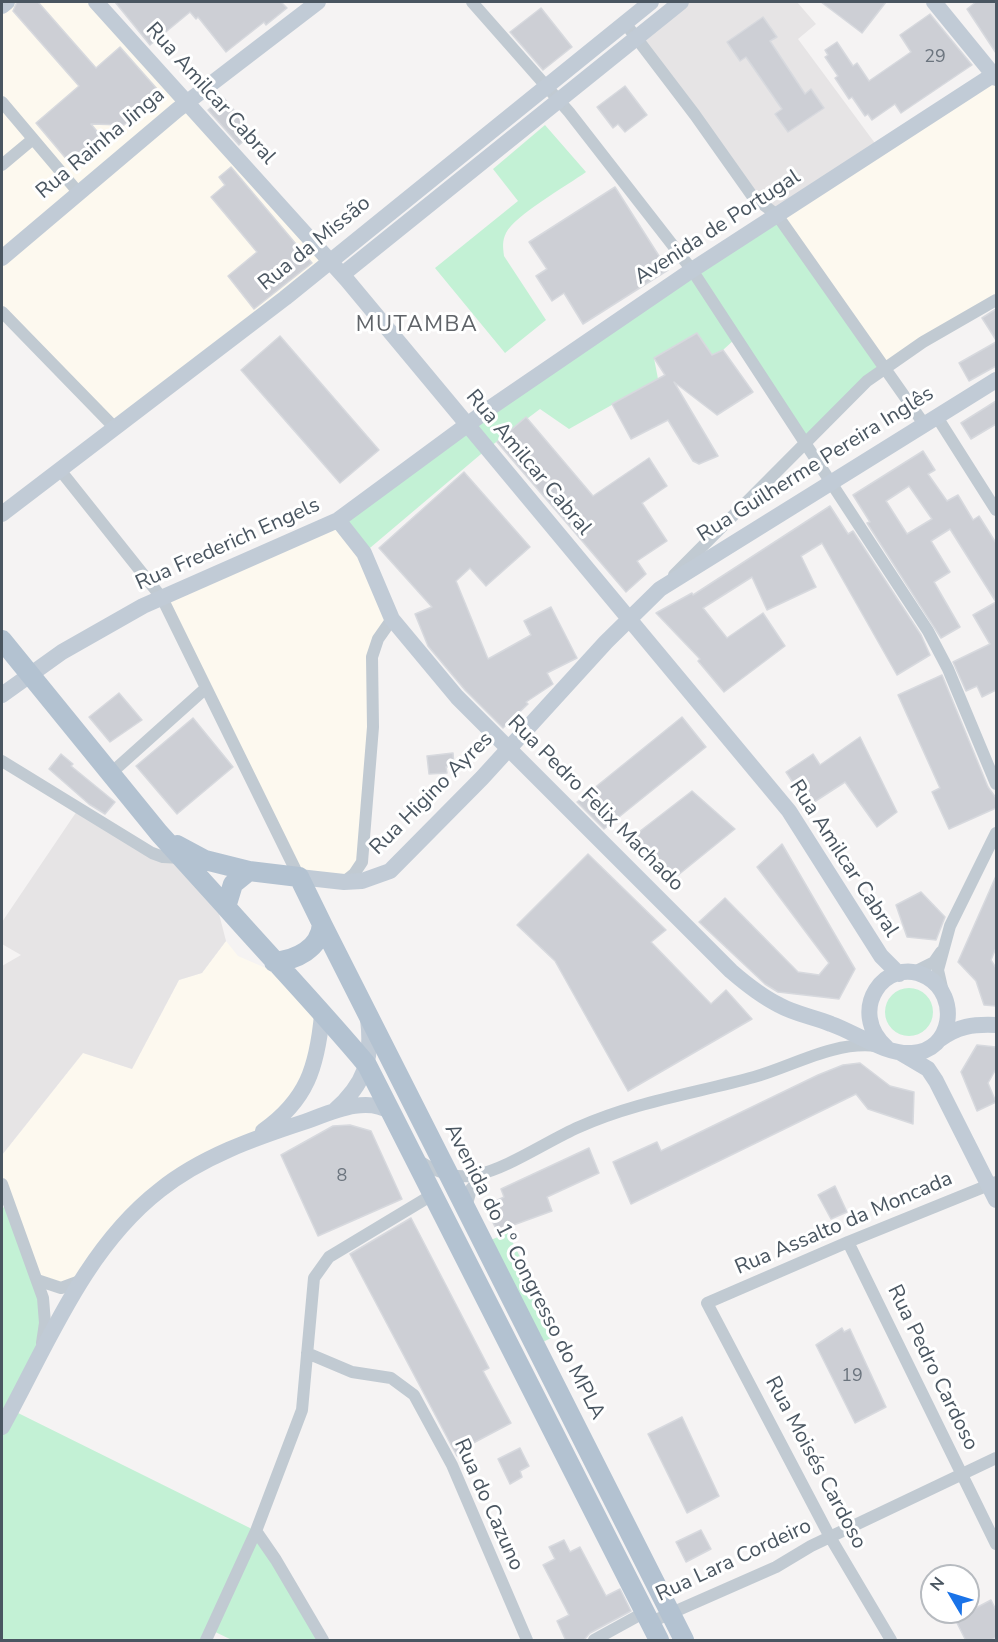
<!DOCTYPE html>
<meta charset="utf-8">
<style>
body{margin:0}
#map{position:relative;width:998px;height:1642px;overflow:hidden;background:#f5f3f3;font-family:"Nunito Sans",sans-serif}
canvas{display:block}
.frame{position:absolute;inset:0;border:3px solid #4a5661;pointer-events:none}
.north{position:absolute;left:920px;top:1564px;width:60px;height:60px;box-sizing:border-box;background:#fff;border:2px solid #b7bbc0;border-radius:50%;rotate:308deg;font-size:16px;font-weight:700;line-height:24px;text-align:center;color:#4a5661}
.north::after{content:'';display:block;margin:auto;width:21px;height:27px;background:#1a73e8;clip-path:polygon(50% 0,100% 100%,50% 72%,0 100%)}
</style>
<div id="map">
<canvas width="998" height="1642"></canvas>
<div class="frame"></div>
<div class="north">N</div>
</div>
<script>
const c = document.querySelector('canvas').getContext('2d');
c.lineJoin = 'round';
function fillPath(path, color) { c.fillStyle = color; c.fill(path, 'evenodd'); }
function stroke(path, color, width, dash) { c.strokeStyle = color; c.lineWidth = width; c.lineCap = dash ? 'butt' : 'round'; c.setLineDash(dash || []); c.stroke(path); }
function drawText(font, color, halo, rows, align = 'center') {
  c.font = font + ' "Nunito Sans",sans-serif'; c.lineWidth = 6; c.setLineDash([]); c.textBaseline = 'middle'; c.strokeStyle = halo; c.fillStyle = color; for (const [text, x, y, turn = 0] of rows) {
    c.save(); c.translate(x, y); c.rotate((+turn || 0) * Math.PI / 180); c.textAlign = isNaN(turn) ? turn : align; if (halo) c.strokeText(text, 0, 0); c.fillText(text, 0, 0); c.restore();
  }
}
fillPath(new Path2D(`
 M2 2H97L331 261 115 428 2 312Z
 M996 78V300L885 369 777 215Z
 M338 520 392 619 378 639 362 862 354 874 299 877 162 598Z
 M226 941 238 956 282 975 322 1015 318 1050 275 1123 177 1177 80 1281 45 1285 2 1184V1155L83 1053 132 1069 179 980 202 973Z`), '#fdf9ef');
fillPath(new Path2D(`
 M682 2H797L816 24 798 39 880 150 777 215 753 197 637 39Z
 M79 808 152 853 181 858 217 906 226 941 202 973 179 980 132 1069 83 1053 2 1155V966L21 955 2 944V922Z`), '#e6e4e5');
fillPath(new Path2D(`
 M545 125 586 172C568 185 515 215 506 233 502 241 503 247 504 256L546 320 505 353 435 268 518 201 493 169Z
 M777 215 885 369 805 443 735 339 723 350 712 355 697 333 654 358 658 379 569 429 540 409 487 449 364 553 338 520Z
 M885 1012a24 24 0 1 1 48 0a24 24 0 1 1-48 0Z
 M9 1205 45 1323 12 1410 256 1531 323 1640H232L211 1630 206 1640H2V1208Z
 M508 1233 559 1334 535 1346 483 1243Z`), '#c3f1d5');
const building = new Path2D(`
 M17 2H38L96 68 120 47 158 90V95L151 102 153 104 131 122 130 121 124 125 91 124 105 141 74 168 36 123 79 86 13 11Z
 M115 2H281L287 8 266 25 264 22 226 52 198 17 196 19 190 12 150 45Z
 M821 2H886L862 33Z
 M976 2H996V53L967 9Z
 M541 8 572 47 543 70 510 32Z
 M930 14 972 65 901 113 895 104 872 120 868 114 865 116 852 97 849 99 835 78 838 76 825 57 828 55 825 50 837 42 853 66 857 63 869 81 911 52 900 35Z
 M763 17 777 37 770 41 805 94 811 89 824 108 788 132 775 114 782 109 746 57 740 61 727 42Z
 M625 86 647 115 625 132 618 124 613 128 597 107Z
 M223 97 253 133 239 145 208 110Z
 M231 167 312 263 254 309 228 276 257 252 211 197 225 185 219 177Z
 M615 187 668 270 583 324 564 293 552 301 536 276 547 269 529 242Z
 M996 309V340L982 318Z
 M697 333 712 355 723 350 753 392 717 415 674 382 718 456 699 464 693 461 668 420 631 439 612 404 665 375 654 358Z
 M280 336 379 450 340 483 241 370Z
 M996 342V366L969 381 959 363Z
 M996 401V424L971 439 961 423Z
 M526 417 593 496 649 458 667 486 642 503 667 541 637 561 646 574 626 592 497 442Z
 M923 451 935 470 928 474 947 501 958 495 973 520 979 516 996 543V690L982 697 977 686 966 691 953 662 990 644 973 615 996 602 950 529 931 541 950 572 934 582 960 627 941 638 867 523 870 522 853 495ZM909 486 932 519 907 534 886 501Z
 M464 472 530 547 486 586 470 568 456 581 488 659 531 635 524 621 551 607 577 658 547 673 553 684 526 702 528 704 503 728 465 690 428 646 415 614 432 607 379 548Z
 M830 506 848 534 853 531 921 635 930 655 897 675 822 543 801 556 816 587 767 610 752 577 703 608 727 638 763 613 785 646 724 692 698 661 700 659 656 613 692 593 693 595Z
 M942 675 988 787 996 798V808L949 829 932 792 940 788 898 695Z
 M119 693 142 720 110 742 89 717Z
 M682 717 706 747 604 829 577 802Z
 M193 718 233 767 177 814 136 766Z
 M860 737 897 812 877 827 845 782 808 806 786 772 813 754 820 765Z
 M453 753 454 766 446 767 447 773 429 774 427 756Z
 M61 754 73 764 71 766 115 802 105 814 89 804 49 769Z
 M692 791 735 829 672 880 635 835Z
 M782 844 855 969 839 999 778 992 765 984 699 922 725 898 798 972 819 975 829 963 757 867Z
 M588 854 666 930 651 942 711 1004 726 990 752 1019 628 1091 555 961 517 925Z
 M996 876V948L991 960 996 968V1006L984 1005 976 981 958 962Z
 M921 892 945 917 936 940 907 937 896 905Z
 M977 1045 996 1047V1069L988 1083 996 1102 977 1111 961 1072Z
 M860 1063 890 1086 914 1092 913 1124 868 1109 856 1094 631 1204 613 1162 657 1142 661 1151 818 1075 843 1065Z
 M350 1125 371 1131 402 1199 318 1236 281 1155 333 1126Z
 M589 1148 599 1173 547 1197 552 1211 497 1231 485 1206 504 1197 501 1189Z
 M835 1186 847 1212 831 1219 818 1195Z
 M411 1218 489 1368 483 1371 511 1423 462 1449 464 1452 457 1456 350 1254Z
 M842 1328 844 1332 850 1329 886 1407 855 1423 816 1345Z
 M682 1417 719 1496 687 1513 648 1434Z
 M520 1448 529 1466 520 1471 522 1477 510 1484 498 1459Z
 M701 1530 711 1549 686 1562 676 1542Z
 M564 1540 570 1552 580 1547 606 1596 620 1589 631 1611 590 1633 583 1641H566L557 1621 569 1615 543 1565 555 1559 549 1547Z
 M991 1600 996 1610V1637L990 1641H966L955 1619Z`);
fillPath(building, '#cdcfd5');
stroke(building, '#d7d9de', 1.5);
stroke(new Path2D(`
 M472 2 569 112 692 270 928 631 948 669 996 784
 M625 23 695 115 753 197 777 215 924 424
 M2 102 78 192
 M2 165 33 139
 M2 312 115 428
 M937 417 996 510
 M60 470 162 598 299 877
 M674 575 867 381 923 342 996 300
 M2 761 152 853 163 857 181 858
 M110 774 206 688
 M344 882 354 874 362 862 373 727 372 657 378 639 392 619
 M912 973 934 962 941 952
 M943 992 938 970 950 926 996 833
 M417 1159C434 1172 455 1179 476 1175 507 1169 549 1140 579 1127 634 1102 696 1093 754 1077 793 1066 834 1041 876 1046
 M2 1184 43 1298 45 1323 42 1343
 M466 1208 471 1189 485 1173
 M848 1242 996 1544
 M37 1280 61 1288 80 1281
 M307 1353 352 1372 391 1378 414 1395 452 1465 527 1640
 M256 1531 276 1560 323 1640
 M651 1622 776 1567 811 1546 996 1458
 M206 1640 256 1531 302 1410 314 1278 329 1257 432 1195
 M594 1640 645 1612
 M891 1640 830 1537 707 1303 848 1242 996 1182`), '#c1cad2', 12);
stroke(new Path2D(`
 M96 2 347 280 789 811 881 956 899 974
 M934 2 996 78
 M2 6 7 2
 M2 258 177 110 318 2
 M343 274 681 2
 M2 514 285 298 651 2
 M338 520 364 553 392 619 457 697 731 971C746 984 761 996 779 1005 795 1014 814 1017 831 1024 855 1032 885 1055 912 1053 953 1051 960 996 927 977 886 954 845 1011 887 1048
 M2 695 62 652 143 606 338 520 490 408 692 270 996 73
 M299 877 344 882 362 881 390 871 482 778 606 642 660 589 996 380
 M939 1040C957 1026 974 1024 996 1025
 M901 1053 928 1069 936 1081 996 1200
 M334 1111C365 1084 373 1059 368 1019
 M263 1131C307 1100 317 1067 322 1015
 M2 1427C47 1346 84 1249 160 1190 201 1157 255 1138 304 1122 330 1113 365 1095 391 1112`), '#c1cbd6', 16);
stroke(new Path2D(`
 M2 640 159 833 226 907
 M177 845 205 860 249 871
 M322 924 684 1640
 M274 962C296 960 320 949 322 924L299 877 249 871 233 884 226 907C273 960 322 1011 367 1065L659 1640`), '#b3c2d1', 20);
drawText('18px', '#6b747e', null, [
 ["29",935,58],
 ["8",342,1177],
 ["19",852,1377]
]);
drawText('21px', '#4a5661', '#fff', [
 ["Rua Amilcar Cabral",210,94,48],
 ["Rua Rainha Jinga",101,144,-40],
 ["Avenida de Portugal",718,228,-33],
 ["Rua da Missão",315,244,-39],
 ["Rua Amilcar Cabral",528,463,50],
 ["Rua Guilherme Pereira Inglês",816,465,-32],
 ["Rua Frederich Engels",228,545,-24],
 ["Rua Higino Ayres",432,794,-45],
 ["Rua Pedro Felix Machado",595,804,45],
 ["Rua Amilcar Cabral",843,859,57],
 ["Rua Assalto da Moncada",844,1224,-23],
 ["Avenida do 1º Congresso do MPLA",524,1272,63],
 ["Rua Pedro Cardoso",932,1368,64],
 ["Rua Moisés Cardoso",815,1463,62],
 ["Rua do Cazuno",488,1505,66],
 ["Rua Lara Cordeiro",734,1561,-25]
]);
c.letterSpacing = '1.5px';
drawText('22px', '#5f6368', '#fff', [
 ["MUTAMBA",417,326]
]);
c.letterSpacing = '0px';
</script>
